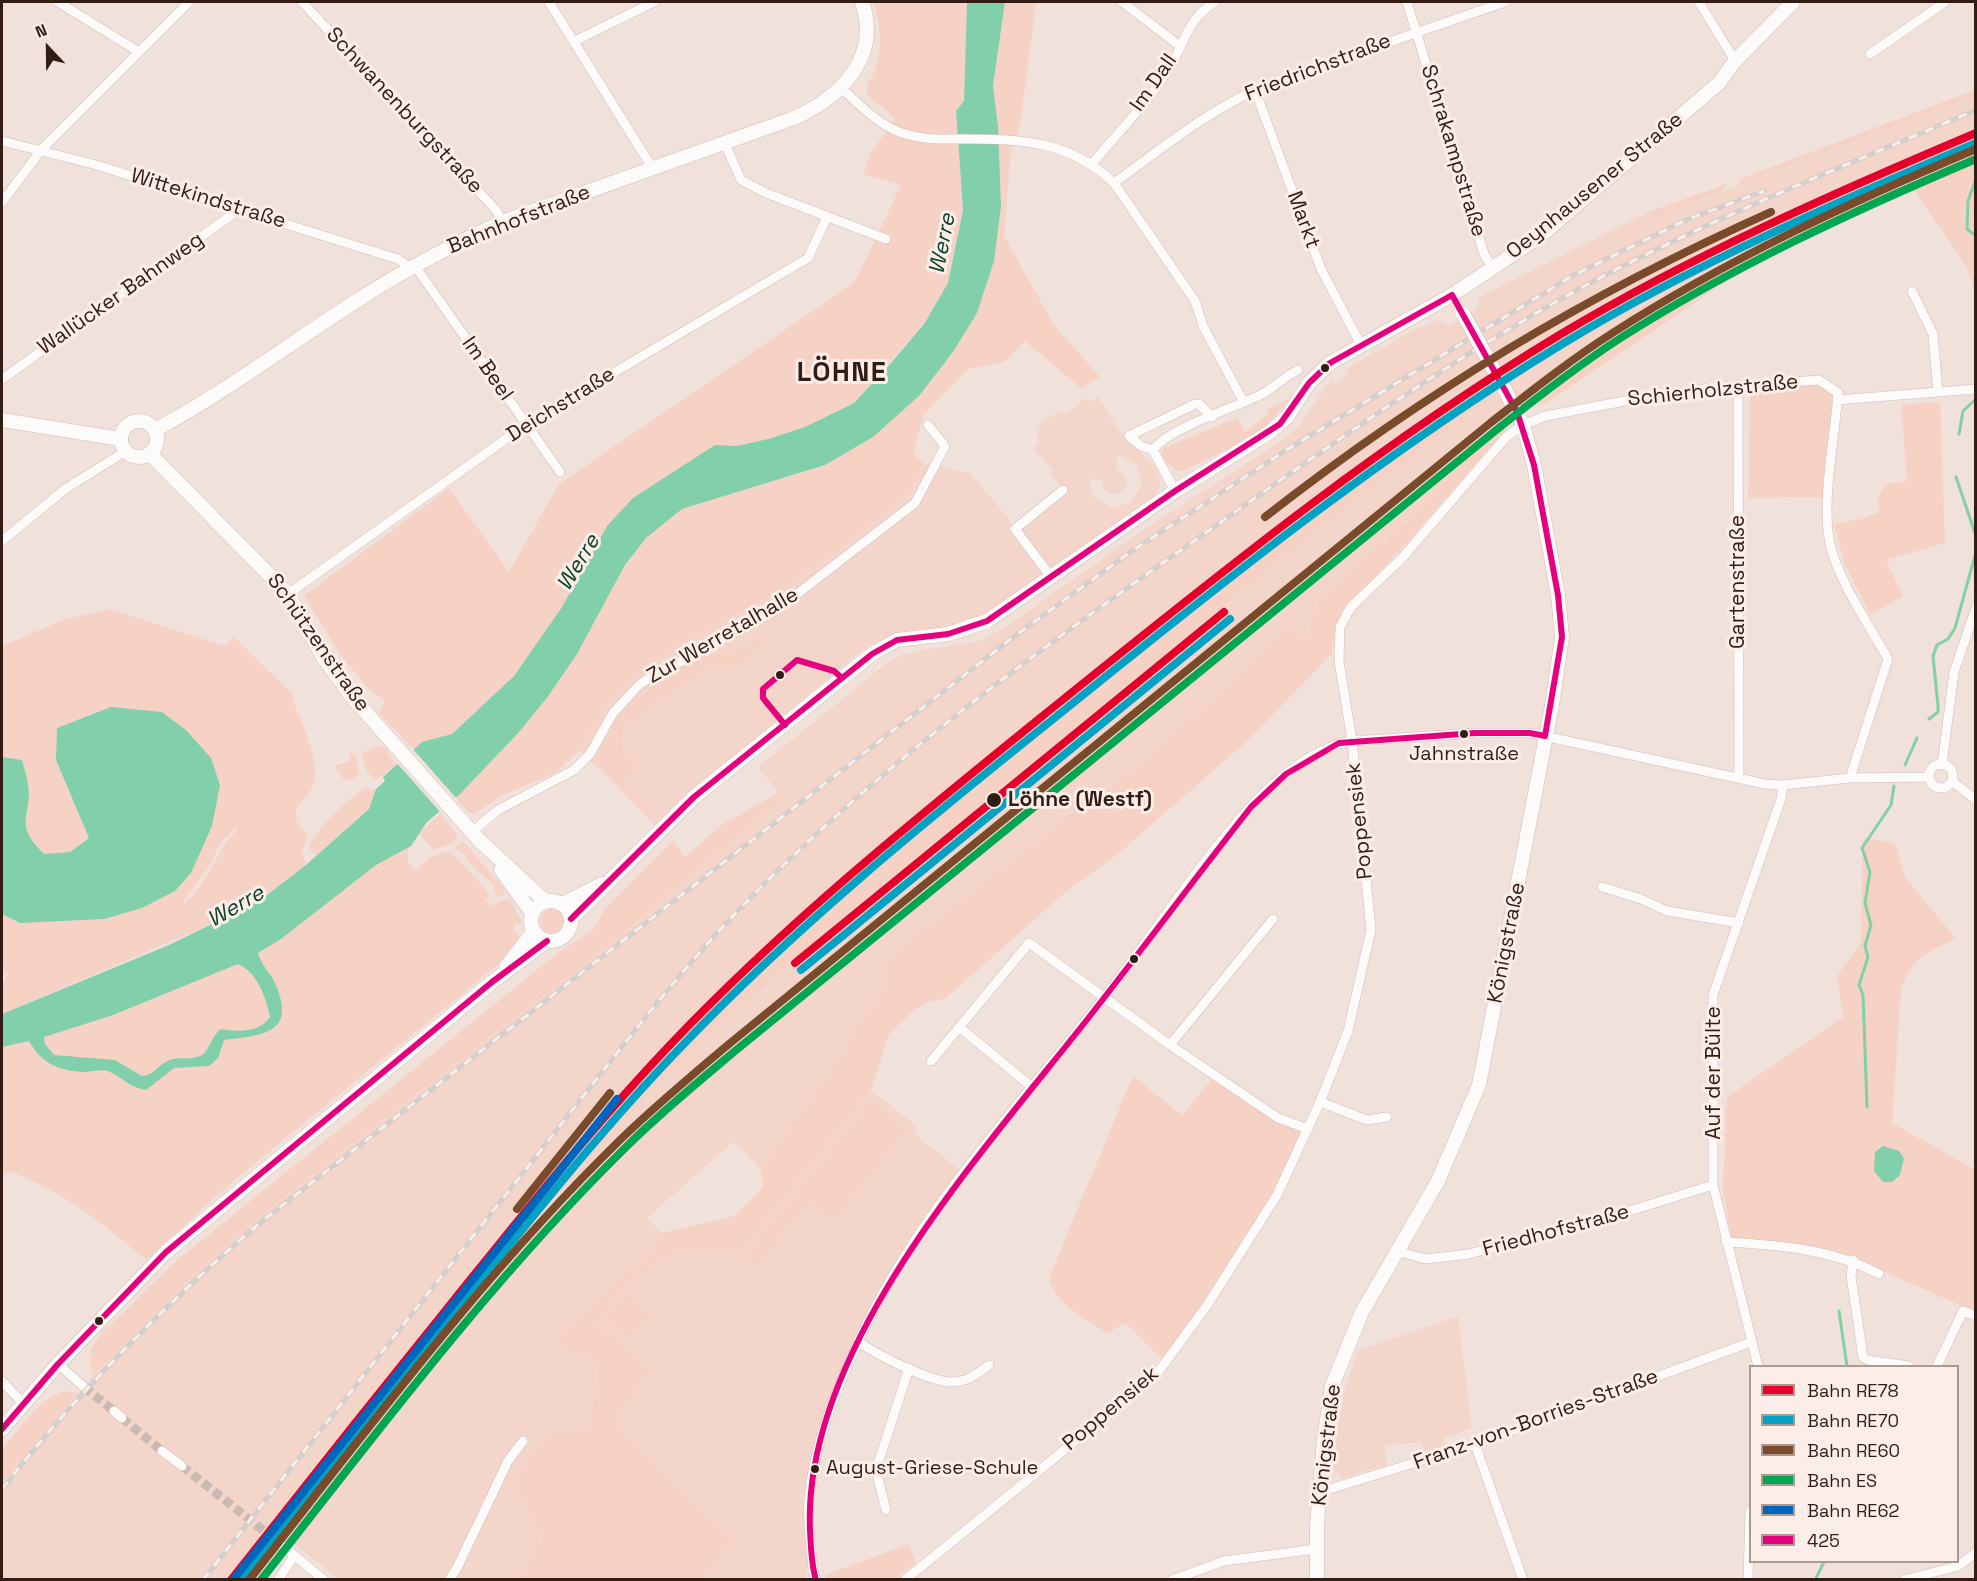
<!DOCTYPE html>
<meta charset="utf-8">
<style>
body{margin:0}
#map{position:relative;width:1977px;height:1581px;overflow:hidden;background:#f0e1db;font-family:"Space Grotesk",sans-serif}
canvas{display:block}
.frame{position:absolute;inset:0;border:3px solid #331c13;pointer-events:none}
.legend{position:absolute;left:1749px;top:1365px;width:210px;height:198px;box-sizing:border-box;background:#fbeee9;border:2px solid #ab9a93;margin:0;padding:8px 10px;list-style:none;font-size:18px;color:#331c13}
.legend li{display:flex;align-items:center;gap:12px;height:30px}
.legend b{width:30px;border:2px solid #ab9a93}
.north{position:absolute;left:18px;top:18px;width:60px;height:60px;-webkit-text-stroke:4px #fbeee9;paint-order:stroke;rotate:338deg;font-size:16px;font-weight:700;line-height:24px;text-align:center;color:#331c13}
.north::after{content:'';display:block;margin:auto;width:21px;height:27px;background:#331c13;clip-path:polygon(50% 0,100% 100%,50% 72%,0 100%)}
</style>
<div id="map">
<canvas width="1977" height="1581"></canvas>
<div class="frame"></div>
<ul class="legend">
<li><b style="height:8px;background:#e4002b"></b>Bahn RE78</li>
<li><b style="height:8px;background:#03a2c5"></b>Bahn RE70</li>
<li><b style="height:8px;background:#7a4b2a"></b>Bahn RE60</li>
<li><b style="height:8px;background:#00a651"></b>Bahn ES</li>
<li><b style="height:8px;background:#0065bd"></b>Bahn RE62</li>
<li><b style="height:8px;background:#e5007d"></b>425</li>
</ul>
<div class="north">N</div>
</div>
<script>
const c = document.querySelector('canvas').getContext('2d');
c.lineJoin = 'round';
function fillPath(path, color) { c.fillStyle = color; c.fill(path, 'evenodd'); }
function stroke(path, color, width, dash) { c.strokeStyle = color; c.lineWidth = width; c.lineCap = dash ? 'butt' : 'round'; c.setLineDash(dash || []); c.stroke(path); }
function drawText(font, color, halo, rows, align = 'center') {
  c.font = font + ' "Space Grotesk",sans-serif'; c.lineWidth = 6; c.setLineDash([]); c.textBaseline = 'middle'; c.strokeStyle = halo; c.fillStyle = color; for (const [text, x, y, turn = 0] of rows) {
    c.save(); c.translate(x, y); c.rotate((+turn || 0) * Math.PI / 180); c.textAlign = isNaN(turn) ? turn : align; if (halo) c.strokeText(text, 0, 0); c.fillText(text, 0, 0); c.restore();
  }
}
fillPath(new Path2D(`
 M1975 95V153L1835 215 1674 300 1604 347 1535 400 1501 420 1398 529 1321 596 1304 642 1286 627 1251 666 1085 810 1071 812 891 955V983L863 1016 843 1052 761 1169 733 1142 647 1218 662 1233 656 1249 550 1342 602 1360 590 1428 545 1435 543 1537 520 1579H339L289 1540 260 1579H2V1482L94 1375 224 1246 330 1161 588 962 784 800 758 767 886 664 902 655 923 650 980 641 1003 629 1132 538 1285 438 1299 426 1331 380 1335 385 1346 377 1349 367 1416 329 1438 320 1450 325 1478 308 1479 297 1646 213 1651 220Z
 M1098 397 1119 431 1115 434 1120 432 1153 464 1160 478V486L1155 495 981 616 957 626 904 631 880 640 863 649 655 825 580 750 603 708 625 684 669 650 756 605 844 546 909 494 924 463 970 473 1009 519 1015 532 1065 492 1052 475V469L1034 448 1040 443 1036 437 1041 432 1037 427 1031 430 1061 410 1067 415 1084 398 1092 402ZM1118 455 1136 464 1142 484 1132 502 1112 508 1094 498 1089 479 1102 480 1105 490 1111 494 1123 492 1128 480 1116 468Z
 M871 1090 918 1127 913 1133 960 1170 880 1289 844 1359 815 1446 806 1579H703L734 1538 696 1507 614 1422 595 1323 630 1282 668 1255 740 1250Z
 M1458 1316 1472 1428 1443 1438 1446 1446 1424 1453 1422 1442 1385 1445 1386 1465 1343 1478 1334 1470 1337 1432 1344 1392 1357 1351Z`), '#f4d5c9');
fillPath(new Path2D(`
 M873 2H967L964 101 956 111 963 210 948 283 924 323 854 403 805 427 768 439 737 446 715 445 607 526 562 607 514 676 452 734 422 743 414 750 379 713 385 701 370 690 341 656 304 596 449 488 509 572 559 484 848 287 857 278 901 185 863 174 871 153 895 118 867 95C866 85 870 81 874 72 884 47 881 27 873 2Z
 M1005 2H1036L1020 126 1011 150 1004 236 1054 325 1100 377 1081 388 1025 341 1004 362 968 369 924 414 913 453 924 463 909 494 844 546 756 605 669 650 625 684 603 709 580 750 557 772 499 797 475 814 469 813 455 798 521 730 549 695 577 654 625 565 646 538 682 509 825 465 872 437 919 396 953 352 977 313 998 147 993 86Z
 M1975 90V95L1738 186 1740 179Z
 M1975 153V290L1966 266 1914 190 1798 241 1724 283 1545 404H1537L1535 400C1581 365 1626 328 1676 299 1772 242 1874 198 1975 153Z
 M1729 183 1721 192 1650 221 1646 213Z
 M1817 383 1833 393 1824 497 1748 498 1750 387Z
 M1480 390 1487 400 1347 506 1273 565 869 895 739 1006 658 1084 535 1214H530L651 1072 729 994 852 882 963 786 1260 553Z
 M1289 399 1271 421 1249 439 1183 471H1177L1169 465 1165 466 1160 456 1164 448 1237 418 1245 432 1269 413 1268 409Z
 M1940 402 1945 543 1886 560 1903 596 1870 614 1845 565 1834 524 1861 519 1879 512 1878 497 1886 484 1907 481 1901 404Z
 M1501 420 1506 429 1403 547 1342 611 1334 636 1332 654 1245 743 1118 854 1068 890 946 998 929 1002 914 1010 889 1034 871 1090 740 1251 668 1255 630 1282 595 1323 649 1371 615 1422 696 1507 734 1538 703 1579H520L543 1537 514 1483 545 1435 590 1428 601 1360 550 1343 655 1249 662 1233 734 1216 763 1188 761 1169 843 1052 863 1016 891 983 884 971 891 955 1072 812 1085 810 1251 666 1286 627 1304 642 1321 596 1398 529Z
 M109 609 225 646 234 637 294 696 292 699C302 722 313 746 315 771 318 803 275 804 308 835L302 851 306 865 259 901 209 925 2 1014V984L8 974 2 970V914L20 923 142 908 78 809 89 838 70 852 44 854 29 839 24 815 29 785 22 761 2 757V646L63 620ZM238 825C237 833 229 837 225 844 211 867 205 885 184 904V900L209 867 220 843Z
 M768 633 775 634 733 670 719 664 711 667 656 704 622 730V749L638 767 622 782 655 814 649 812 646 815 595 757 620 714 643 693 703 656 727 655 746 647Z
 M383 745 396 765 376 780 367 772 361 753Z
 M350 752 356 757 359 774 356 778 345 781 334 766 350 761Z
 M364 788 376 789 369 809 316 856 308 847C322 823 342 805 364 788Z
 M778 793 784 799 588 962 330 1161 224 1246 93 1375 90 1361 91 1348 103 1332 176 1261 559 952 593 930 604 910 673 841 685 857 723 824Z
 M441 813 458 837 452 843 434 850 419 834Z
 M1863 837 1895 844 1905 877 1956 939C1927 951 1912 958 1901 989L1892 1123 1974 1169 1975 1166V1312L1856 1259 1732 1241 1723 1189 1727 1097 1843 1017 1837 976 1861 943Z
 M461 842 465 843 504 889V894L496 897 492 883 476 870 463 853 454 849Z
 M408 846V862L418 872 417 869 430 857 449 851C458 861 487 887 490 897L485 899 493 907 500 901 510 899 522 921V924H515L514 930 520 937 501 962 231 1183 146 1260C105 1225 62 1190 11 1172L2 1176V1047L113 1015 238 964 376 865Z
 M540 921a12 12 0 1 1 24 0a12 12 0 1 1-24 0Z
 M1133 1076 1182 1115 1213 1078 1273 1120 1305 1134C1264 1213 1215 1288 1163 1360L1126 1323 1107 1333C1085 1318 1056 1305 1049 1278Z
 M871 1102 907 1130 833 1220 809 1201 757 1265 745 1256Z
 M626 1294 650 1313 630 1338 606 1319Z
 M66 1391 78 1393 2 1482V1450C19 1430 40 1396 66 1391Z
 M909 1544 916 1563 900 1574 903 1579H827L825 1575Z`), '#f6d2c4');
fillPath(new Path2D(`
 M967 2H1005L993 86 998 127 1001 206 994 261 977 313 953 352 919 396 873 437 825 465 682 509 646 538 625 565 577 654 549 695 521 730 460 794 427 822 411 846 376 865 281 939 258 953C261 965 269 971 274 981 298 1033 265 1035 224 1040L218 1058 209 1066 174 1068 146 1090C130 1088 122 1077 108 1071 101 1069 91 1072 84 1072 59 1071 41 1063 29 1041L2 1047V1014L169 945 259 901 306 865 369 809 376 789 385 781 383 777 422 742 452 734 514 676 562 607 607 526 633 498 715 445 737 446 768 439 805 427 854 403 890 364 924 324 948 283 963 210 956 111 964 101ZM238 964C257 972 266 997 270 1017 258 1033 239 1032 221 1029 211 1036 210 1049 202 1055 192 1061 180 1056 170 1060 158 1064 155 1075 142 1076L115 1060 54 1055 45 1044 44 1037 113 1015Z
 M111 707 162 712 187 731 211 758 220 785 212 826 191 873 175 891 142 908 104 919 20 923 2 914V757L22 760C24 768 27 776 28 784 33 817 12 822 44 854L70 852 89 838 56 760 57 728Z
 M1883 1146 1899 1151 1904 1158 1900 1175 1892 1182H1883L1874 1171 1875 1152Z`), '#82d0ab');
fillPath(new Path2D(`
 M412 748 457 799 441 813 396 762Z`), '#f0e1db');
stroke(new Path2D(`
 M1976 179 1968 201 1967 229 1976 236
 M1959 434 1963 411 1976 399
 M1956 477 1976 536
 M1929 719 1938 712V706L1933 656 1937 645 1948 639 1955 628 1976 552
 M1905 765 1917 738
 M1867 1107 1863 995 1859 985 1868 957 1865 946 1871 925 1865 903 1870 872 1862 848 1891 805 1894 786
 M1839 1311 1847 1366
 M1815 1580 1824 1562`), '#82d0ab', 3);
stroke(new Path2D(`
 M84 1387 114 1411
 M122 1418 162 1451
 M182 1466 283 1546`), '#cabab3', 9, [9, 4.5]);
const street = new Path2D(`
 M58 2 139 52
 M302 2 496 210 502 222
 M549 2 653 169
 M1122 2 1180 46
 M1407 2 1484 254 1493 269
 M1699 2 1735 61
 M575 41 654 2
 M1870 54 1945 2
 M841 88C861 106 882 129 909 135 927 140 946 139 964 139 1022 139 1070 141 1114 183L1195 301 1203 326 1243 401
 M1255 90 1321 269 1361 345
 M2 141 93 164 398 259 410 268
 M725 144 741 180 766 193 886 239
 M1092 164C1118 132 1150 101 1171 65 1185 41 1189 17 1215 2
 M1114 183C1165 146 1215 105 1274 82L1505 2
 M2 202 42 149 189 2
 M415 266 560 472
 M1912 291 1933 334 1938 392
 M2 379 240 209
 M1738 387 1739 777
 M1837 400 1976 389
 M1153 450C1168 429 1230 409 1256 397 1273 390 1281 378 1298 370
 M1175 491 1153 450 1141 446 1129 436 1195 404H1199L1212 417
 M2 541 65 489 126 451
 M1051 577 1015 529 1063 490
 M288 594 527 424 808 258 827 217
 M1929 776a12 12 0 1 1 24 0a12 12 0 1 1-24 0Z
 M1942 765 1954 672 1976 608
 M1952 781 1976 800
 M472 832 498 810 574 770 590 754 613 713 641 683 775 611 915 503 945 446 928 425
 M1602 887 1641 899 1667 911 1739 923
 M959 1027 1032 1087
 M1170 1045 1273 919
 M931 1061 1029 943 1170 1045 1278 1118 1308 1129
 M1320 1102 1367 1120 1387 1117
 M1726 1242C1779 1245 1832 1249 1879 1274
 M1397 1251 1425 1259 1469 1254 1626 1212 1713 1185
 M1853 1260 1851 1276 1863 1357 1867 1360 1909 1366
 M858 1341C874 1354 931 1382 951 1382 967 1382 977 1374 989 1365
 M58 1364 84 1387
 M1758 1366 1713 1185V995L1781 799 1783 785
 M1937 1366 1963 1311 1976 1316
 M2 1381 23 1403
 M114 1411 122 1418
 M1475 1444 1523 1580
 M162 1451 182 1466
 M1320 1492 1475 1444 1751 1342
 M886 1510 876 1470 909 1368
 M283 1546 324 1580
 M278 1580 294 1556
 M449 1580 457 1568 508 1461 523 1441
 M816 1580 813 1570C811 1547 807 1522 809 1498 814 1445 836 1390 858 1342 916 1214 1017 1108 1103 999 1152 936 1196 867 1250 807 1276 779 1314 747 1352 741L1475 733H1530L1765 784 1783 785 1850 778 1929 777
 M905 1580 1156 1375 1208 1304 1277 1195 1320 1102 1348 1031 1371 930 1352 741 1339 661 1340 627 1351 607 1403 557 1506 437 1523 425 1545 416 1641 398 1718 387 1819 380 1838 393C1835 437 1821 502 1830 544 1839 582 1869 625 1888 659L1850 778
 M1172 1580 1224 1561 1316 1549
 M1748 1580 1750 1511
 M1904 1580 1958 1566 1976 1553`);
const secondary = new Path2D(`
 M2 420 121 439
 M121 439a18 18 0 1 1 36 0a18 18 0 1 1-36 0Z
 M155 430C226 392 290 343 358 300 404 270 452 245 502 222L794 118C841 97 881 57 862 2
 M150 454 288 594 323 657 353 698 479 840 546 902
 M501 870 532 913
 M531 921a20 20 0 1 1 40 0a20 20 0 1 1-40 0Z
 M562 904 602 884
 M571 919 694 797 872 654 897 640 948 634 987 621 1175 491 1270 432 1287 417 1309 383 1330 363 1452 295 1539 237 1719 83 1735 61 1793 2
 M506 967 533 932
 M2 1429 58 1364 166 1252 492 982 547 941
 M1317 1580V1524L1324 1440 1332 1386 1362 1312 1438 1181 1479 1085 1552 705 1562 637 1558 595 1534 465 1523 425 1505 390`);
stroke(street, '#cfbdb6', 10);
stroke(secondary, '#cfbdb6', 15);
stroke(street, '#fdfafa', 9);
stroke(secondary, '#fdfafa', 14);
const rail = new Path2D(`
 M2 1489C78 1392 167 1302 261 1222L1016 635 1132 551 1285 451 1572 276 1686 220 1764 191
 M203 1580C312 1441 421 1302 530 1164 596 1081 659 995 731 918 860 782 1014 667 1167 560 1301 466 1435 368 1579 289 1707 220 1842 167 1976 110`);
stroke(rail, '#d4cfcd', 5);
stroke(rail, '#fbeee9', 3, [9]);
const secondaryBridge = new Path2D(`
 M1463 314 1505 390`);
stroke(secondaryBridge, '#cfbdb6', 15, []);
stroke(secondaryBridge, '#fdfafa', 14);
stroke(new Path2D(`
 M1452 295 1517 412 1534 465 1558 595 1562 637 1545 736
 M785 725 763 698V689L797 660 834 671 842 678
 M571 919 694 797 872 654 897 640 948 634 987 621 1175 491 1280 424 1309 383 1330 363 1452 295
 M2 1429 58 1364 166 1252 492 982 547 941
 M816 1580C811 1564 811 1546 810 1530 802 1350 981 1154 1086 1021 1142 950 1195 878 1251 807L1286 774 1339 743 1475 733H1530L1545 736`), '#e5007d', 6);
stroke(new Path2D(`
 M795 963 1224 612
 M231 1580C305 1486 379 1393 454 1300 524 1213 593 1126 670 1045 787 922 919 816 1050 710 1215 577 1380 443 1561 334 1693 255 1834 193 1976 133`), '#e4002b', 8);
stroke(new Path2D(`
 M801 970 1230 619
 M243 1580C316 1486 390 1394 464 1302 533 1216 602 1129 679 1049 795 927 926 821 1057 716 1220 584 1384 452 1564 343 1694 264 1835 203 1976 143`), '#03a2c5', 8);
stroke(new Path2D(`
 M1265 517C1425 392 1586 295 1771 212
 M517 1209 610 1093
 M249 1580C368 1429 483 1274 620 1140 655 1106 692 1075 729 1044L1489 424C1530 392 1570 360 1614 332 1728 259 1851 202 1976 149`), '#7a4b2a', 8);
stroke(new Path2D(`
 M261 1580C378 1431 491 1280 626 1147 660 1113 698 1082 735 1051L1495 431C1535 399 1576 367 1619 339 1732 267 1853 211 1976 159`), '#00a651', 8);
stroke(new Path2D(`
 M233 1580 617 1099`), '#0065bd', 8);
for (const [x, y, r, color] of [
 [1325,368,5,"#331c13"],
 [780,675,5,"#331c13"],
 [1464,734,5,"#331c13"],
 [994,800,8,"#331c13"],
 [1134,959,5,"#331c13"],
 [99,1321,5,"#331c13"],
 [815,1469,5,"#331c13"]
]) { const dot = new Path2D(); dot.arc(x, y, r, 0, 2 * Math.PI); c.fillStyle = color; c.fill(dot); stroke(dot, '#fbeee9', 2); }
drawText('20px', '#331c13', '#fbeee9', [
 ["Jahnstraße",1464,755],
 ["August-Griese-Schule",826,1469,"left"]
]);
drawText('21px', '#331c13', '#fbeee9', [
 ["Friedrichstraße",1318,68,-21],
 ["Im Dall",1154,83,-55],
 ["Schwanenburgstraße",404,111,47],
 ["Schrakampstraße",1453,151,73],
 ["Oeynhausener Straße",1595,186,-39],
 ["Wittekindstraße",208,199,17],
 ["Bahnhofstraße",519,220,-22],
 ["Markt",1303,220,70],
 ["Wallücker Bahnweg",121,294,-35],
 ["Im Beel",487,369,55],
 ["Schierholzstraße",1713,391,-6],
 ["Deichstraße",561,405,-32],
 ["Gartenstraße",1738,582,-90],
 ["Zur Werretalhalle",723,636,-30],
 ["Schützenstraße",318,643,55],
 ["Poppensiek",1360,821,-96],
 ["Königstraße",1507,943,-79],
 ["Auf der Bülte",1714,1073,-90],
 ["Friedhofstraße",1556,1231,-15],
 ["Poppensiek",1111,1409,-40],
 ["Franz-von-Borries-Straße",1536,1420,-20],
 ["Königstraße",1327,1445,-83]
]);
drawText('bold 21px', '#331c13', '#fbeee9', [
 ["Löhne (Westf)",1008,800]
], 'left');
drawText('italic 22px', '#0e412c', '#fbeee9', [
 ["Werre",943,244,-79],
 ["Werre",579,563,-59],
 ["Werre",236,907,-30]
]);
c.letterSpacing = '1.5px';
drawText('bold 27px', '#331c13', '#fbeee9', [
 ["LÖHNE",842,374]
]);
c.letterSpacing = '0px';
</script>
